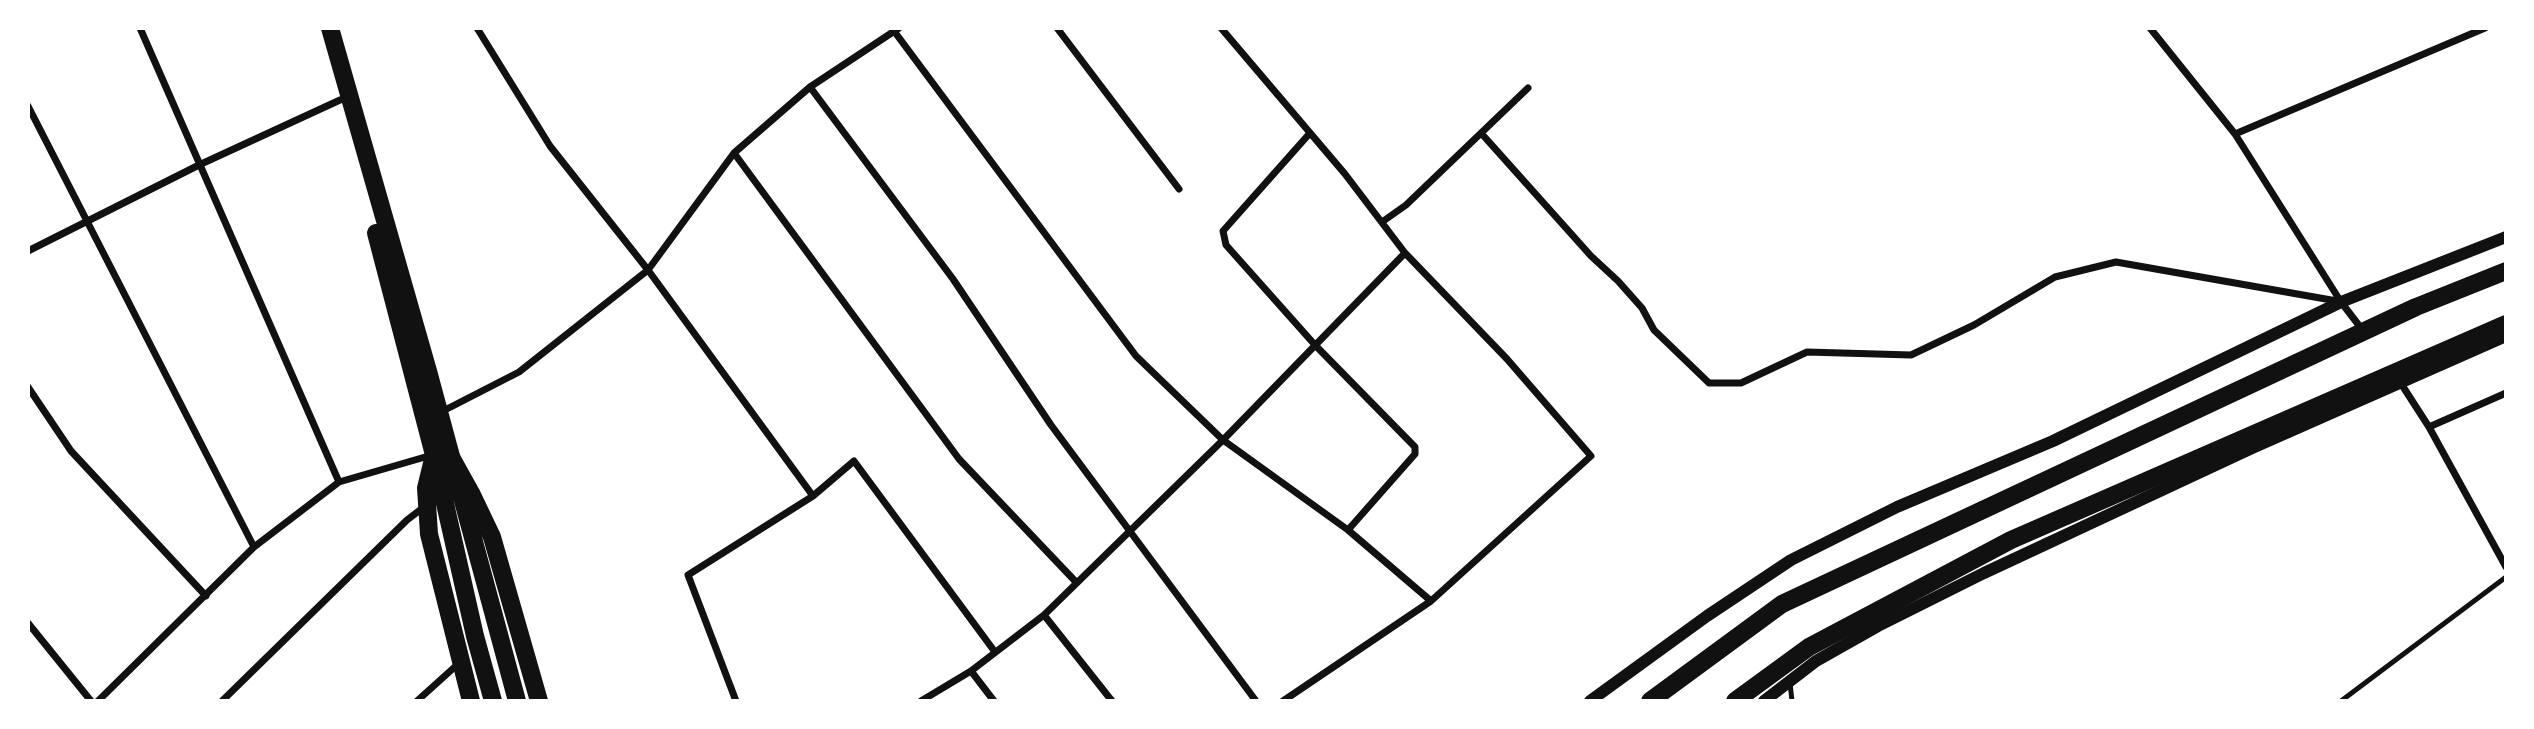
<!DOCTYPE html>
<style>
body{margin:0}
#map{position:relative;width:2534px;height:729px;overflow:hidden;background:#fff;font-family:"Varela Round",sans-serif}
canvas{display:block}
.frame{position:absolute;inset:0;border:30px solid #fff;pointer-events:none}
</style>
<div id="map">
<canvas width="2534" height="729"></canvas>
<div class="frame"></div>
</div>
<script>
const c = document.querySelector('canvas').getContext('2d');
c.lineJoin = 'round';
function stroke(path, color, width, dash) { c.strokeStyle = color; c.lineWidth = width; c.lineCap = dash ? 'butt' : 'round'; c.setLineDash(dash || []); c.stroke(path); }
stroke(new Path2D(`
 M1790 683 1792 701
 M2341 701 2506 577`), '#111', 5);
stroke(new Path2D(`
 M140 28 339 482
 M477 28 550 146 648 270 813 496
 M1057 28 1179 189
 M1221 28 1345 174 1405 253 1507 359 1591 456 1431 601 1283 701
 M2150 28 2235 134 2341 302 2364 332
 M894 31 1136 356 1223 440 1348 530 1431 601
 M810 87 953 279 1051 425 1256 701
 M28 106 254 547
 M1310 133 1223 231 1226 245 1315 345 1415 447V454L1348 530
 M1481 133 1591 256 1618 281 1642 308 1654 330 1709 383H1741L1807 352 1911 355 1974 325 2055 277 2116 262 2337 301
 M2235 134 2485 28
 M734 153 959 459 1076 582
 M1382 222 1406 205 1528 88
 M28 251 199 165 340 100
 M2400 382 2429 427 2506 567
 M28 387 71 451 206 596
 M441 412 519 372 648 270 734 153 810 87 899 28
 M2429 427 2506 393
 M1044 615 1112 701
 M28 623 91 701
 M971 671 994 701
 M98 701 254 547 339 482 432 455
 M222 701 407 520 424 507
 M417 701 458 664
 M736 701 688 575 813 496 854 461 995 652
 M921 701 971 671 1044 615 1223 440 1405 253`), '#111', 7);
stroke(new Path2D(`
 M1590 701 1707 616 1791 560 1897 507 2053 441 2341 302 2506 237
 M1764 701 1816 661 1878 626 1984 573 2252 448 2506 336`), '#111', 12);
stroke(new Path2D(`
 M330 28 428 371 517 701
 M376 233 434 455 475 636 493 701`), '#111', 18);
stroke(new Path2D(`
 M434 455 426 488 429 534 471 701
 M451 457 471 493 492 537 539 701
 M1650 701 1782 604 2416 307 2506 271
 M1735 701 1809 647 2011 540 2506 324`), '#111', 18);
</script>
